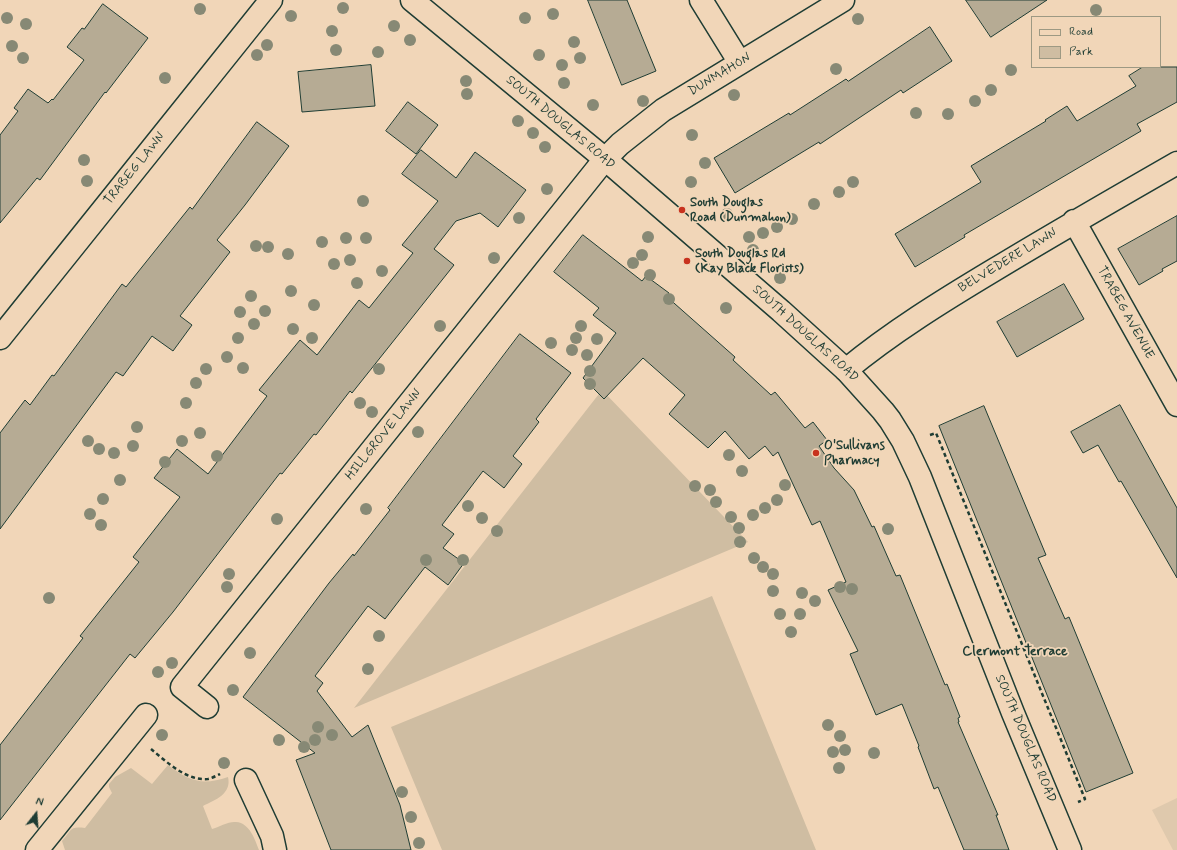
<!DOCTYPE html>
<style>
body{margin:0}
#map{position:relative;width:1177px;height:850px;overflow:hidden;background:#f1d6b8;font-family:Mynerve,sans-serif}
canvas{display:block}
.legend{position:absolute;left:1031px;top:16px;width:130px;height:52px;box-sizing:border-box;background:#f1d6b8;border:1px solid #9d9983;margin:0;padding:5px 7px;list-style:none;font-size:12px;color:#1f3d34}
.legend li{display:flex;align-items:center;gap:8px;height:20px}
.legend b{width:20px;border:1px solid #9d9983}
.north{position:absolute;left:16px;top:794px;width:40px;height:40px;-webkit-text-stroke:3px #f1d6b8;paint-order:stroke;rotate:17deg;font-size:11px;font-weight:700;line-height:16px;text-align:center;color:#1f3d34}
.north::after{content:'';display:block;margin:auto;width:14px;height:18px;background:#1f3d34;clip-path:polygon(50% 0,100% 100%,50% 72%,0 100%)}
</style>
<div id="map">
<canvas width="1177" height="850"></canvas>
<ul class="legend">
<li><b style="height:5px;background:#f1d6b8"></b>Road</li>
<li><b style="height:11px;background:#cfbda2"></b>Park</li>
</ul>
<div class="north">N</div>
</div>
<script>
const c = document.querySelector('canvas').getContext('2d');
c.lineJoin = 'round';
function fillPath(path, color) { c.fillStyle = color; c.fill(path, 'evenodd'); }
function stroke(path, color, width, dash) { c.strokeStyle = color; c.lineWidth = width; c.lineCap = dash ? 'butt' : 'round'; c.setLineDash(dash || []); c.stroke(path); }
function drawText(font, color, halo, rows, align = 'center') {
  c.font = font + ' Mynerve,sans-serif'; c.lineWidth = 3.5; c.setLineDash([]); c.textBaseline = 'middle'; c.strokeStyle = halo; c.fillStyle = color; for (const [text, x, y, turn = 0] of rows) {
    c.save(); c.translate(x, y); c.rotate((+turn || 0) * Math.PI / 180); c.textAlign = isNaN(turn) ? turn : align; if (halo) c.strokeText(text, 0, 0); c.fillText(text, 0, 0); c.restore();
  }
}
fillPath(new Path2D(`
 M1177 798V850H1173L1152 810Z`), '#dfc9ad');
fillPath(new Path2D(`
 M602 390 748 542 354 708Z
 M712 596 816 850H442L391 727Z
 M168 765C189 781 202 786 228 777 232 794 215 800 203 806L212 829C219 827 229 821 236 822 250 823 255 840 259 850H65L62 841C72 830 69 826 85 828L112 793 109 787V784L115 777 131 768 152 784Z`), '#cfbda2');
const building = new Path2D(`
 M588 0H627L656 71 622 85Z
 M966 0H1047L991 37Z
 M103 4 148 38 106 93 105 92 40 180 37 178 0 223V135L18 111 14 108 28 89 48 103 52 99 53 100 84 60 67 47 82 28 84 29Z
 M930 27 952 61 903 93 901 90 820 144 819 142 735 193 714 158 789 113 790 115 846 79 848 81Z
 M371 65 375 106 302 112 298 72Z
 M1143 67H1177V102L1137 124 1141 131 964 235 965 237 915 267 895 234 981 182 971 166 1046 121 1045 120 1067 106 1077 121 1136 86 1129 76Z
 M408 102 438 125 416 154 386 131Z
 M257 122 289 146 245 205 217 240 230 252 180 316 192 325 173 351 152 336 123 376 116 372 0 529V433L25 400 30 405 52 375 54 376 122 284 126 287 190 207 192 209Z
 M421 150 456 178 475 152 526 190 498 227 480 213 456 221 434 249 454 265 352 393 350 391 316 435 314 434 282 474 280 473 173 612 135 658 130 654 0 820V745L83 638 80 636 139 562 133 557 180 497 154 478 177 449 208 474 267 396 259 390 300 340 317 355 359 300 369 308 413 253 402 245 438 201 402 174Z
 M1177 216V261L1162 269 1163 271 1139 285 1118 249Z
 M583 235 642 281 646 276 669 293 666 296 735 357 733 360 771 395 775 392 805 428 813 422 827 440 819 446 834 468 854 490 872 527 874 526 896 576 900 575 945 685 947 684 960 717 958 718 959 722H958L998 815H996L1009 850H964L938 787 934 789 918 747 919 746 902 704 876 715 850 654 858 651 828 590 846 582 820 521 812 525 778 452 773 456 765 446 749 459 725 431 708 448 669 414 685 395 643 358 604 399 583 378 616 333 593 315 599 308 554 272Z
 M1064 284 1084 319 1017 357 997 322Z
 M520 334 571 373 536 419 539 422 513 456 522 464 504 488 483 471 442 525 454 534 443 548 464 563 448 585 425 567 385 619 368 606 315 676 323 683 317 691 352 737 368 725 400 805 411 850H331L296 760 315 753 243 697 329 583 353 554 354 556 390 510 388 508Z
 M1120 405 1177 508V578L1121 481 1119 482 1098 445 1083 453 1071 432Z
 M984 406 1046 555 1038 558 1065 619 1069 617 1133 773 1086 792 939 426Z`);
fillPath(building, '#b6ab94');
stroke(building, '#1f3d34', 1);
const street = new Path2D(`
 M701 0 740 63
 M1074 221 1177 405
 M0 338 271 0
 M846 370C892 332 944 300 994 270 1055 233 1116 198 1177 163
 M207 707 182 687 605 159 620 144 663 110 843 0
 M246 780 272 836 275 850
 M37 850 146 715`);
const secondary = new Path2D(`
 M412 0 605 159 781 311 846 370 883 411 890 420 903 441 920 477 1013 713 1070 850`);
stroke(street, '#1f3d34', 25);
stroke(secondary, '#1f3d34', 25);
stroke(new Path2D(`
 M930 435 936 433 1085 799 1078 802
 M151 749C167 762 186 781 208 779 212 778 216 776 220 774`), '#1f3d34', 2.5, [4, 3]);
stroke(street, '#f1d6b8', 22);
stroke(secondary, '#f1d6b8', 22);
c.fillStyle = '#878975';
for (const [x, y] of [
 [343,8],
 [200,9],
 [1096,10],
 [553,14],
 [291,16],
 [7,18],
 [525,18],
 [858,19],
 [26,24],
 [394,26],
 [332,31],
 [410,40],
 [574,42],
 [267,45],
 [12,46],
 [336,50],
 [378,52],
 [257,55],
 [539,55],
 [23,58],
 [580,58],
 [562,65],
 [836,69],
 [1011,70],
 [165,78],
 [466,81],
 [564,83],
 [991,90],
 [467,94],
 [734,95],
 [643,101],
 [975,101],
 [593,105],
 [916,113],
 [948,114],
 [518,121],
 [533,133],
 [692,135],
 [545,147],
 [84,160],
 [705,163],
 [87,181],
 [691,182],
 [853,182],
 [547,189],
 [839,192],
 [363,201],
 [814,204],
 [727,214],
 [519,218],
 [792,219],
 [777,227],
 [763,233],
 [648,237],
 [749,237],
 [346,238],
 [366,238],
 [322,242],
 [256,246],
 [268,247],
 [753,250],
 [288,254],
 [642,255],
 [494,258],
 [350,260],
 [633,263],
 [334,264],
 [382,271],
 [650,275],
 [780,278],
 [357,283],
 [291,291],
 [251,296],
 [669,299],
 [314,305],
 [726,308],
 [265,311],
 [240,312],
 [254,324],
 [440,326],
 [581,326],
 [293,329],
 [238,338],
 [312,338],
 [576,338],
 [597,339],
 [551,343],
 [572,350],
 [587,355],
 [227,357],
 [243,368],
 [206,369],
 [379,369],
 [590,371],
 [196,383],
 [590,384],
 [186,403],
 [360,403],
 [372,412],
 [137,427],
 [418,432],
 [200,433],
 [88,441],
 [182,441],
 [133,446],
 [99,449],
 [114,453],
 [729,455],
 [217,456],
 [165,462],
 [742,471],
 [120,480],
 [785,485],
 [695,486],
 [710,490],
 [103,499],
 [777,500],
 [716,502],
 [468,506],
 [765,508],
 [366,509],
 [90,514],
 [753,515],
 [731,517],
 [482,518],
 [277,519],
 [101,525],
 [739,528],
 [888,529],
 [497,531],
 [740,542],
 [754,558],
 [426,560],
 [463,560],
 [763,567],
 [229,574],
 [773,574],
 [227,587],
 [840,587],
 [852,589],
 [773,591],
 [802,593],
 [49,598],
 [815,601],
 [780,614],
 [800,614],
 [791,632],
 [379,636],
 [250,653],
 [172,663],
 [368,669],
 [158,672],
 [233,690],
 [828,725],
 [318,727],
 [162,735],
 [332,735],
 [840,736],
 [279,740],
 [315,740],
 [304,747],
 [845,750],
 [833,752],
 [874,753],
 [224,763],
 [839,768],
 [402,792],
 [411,817],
 [419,843]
]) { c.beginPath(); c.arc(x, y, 6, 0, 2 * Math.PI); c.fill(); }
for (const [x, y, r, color] of [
 [682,210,4,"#c8321e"],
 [687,261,4,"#c8321e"],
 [816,453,4,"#c8321e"]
]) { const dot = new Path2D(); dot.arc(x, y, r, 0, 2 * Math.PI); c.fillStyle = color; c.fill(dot); stroke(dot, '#f1d6b8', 1.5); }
drawText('13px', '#1f3d34', '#f1d6b8', [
 ["DUNMAHON",720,75,-31],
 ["SOUTH DOUGLAS ROAD",560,123,40],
 ["TRABEG LAWN",135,169,-51],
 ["BELVEDERE LAWN",1008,261,-31],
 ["TRABEG AVENUE",1125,313,61],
 ["SOUTH DOUGLAS ROAD",805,334,42],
 ["HILLGROVE LAWN",384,435,-51],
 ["SOUTH DOUGLAS ROAD",1025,739,67]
]);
drawText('bold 13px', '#1f3d34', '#f1d6b8', [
 ["South Douglas",690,203],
 ["Road (Dunmahon)",690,218],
 ["South Douglas Rd",695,254],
 ["(Kay Black Florists)",695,269],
 ["O'Sullivans",824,446],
 ["Pharmacy",824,461]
], 'left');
drawText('bold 14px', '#1f3d34', '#f1d6b8', [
 ["Clermont Terrace",1015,652]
]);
</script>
